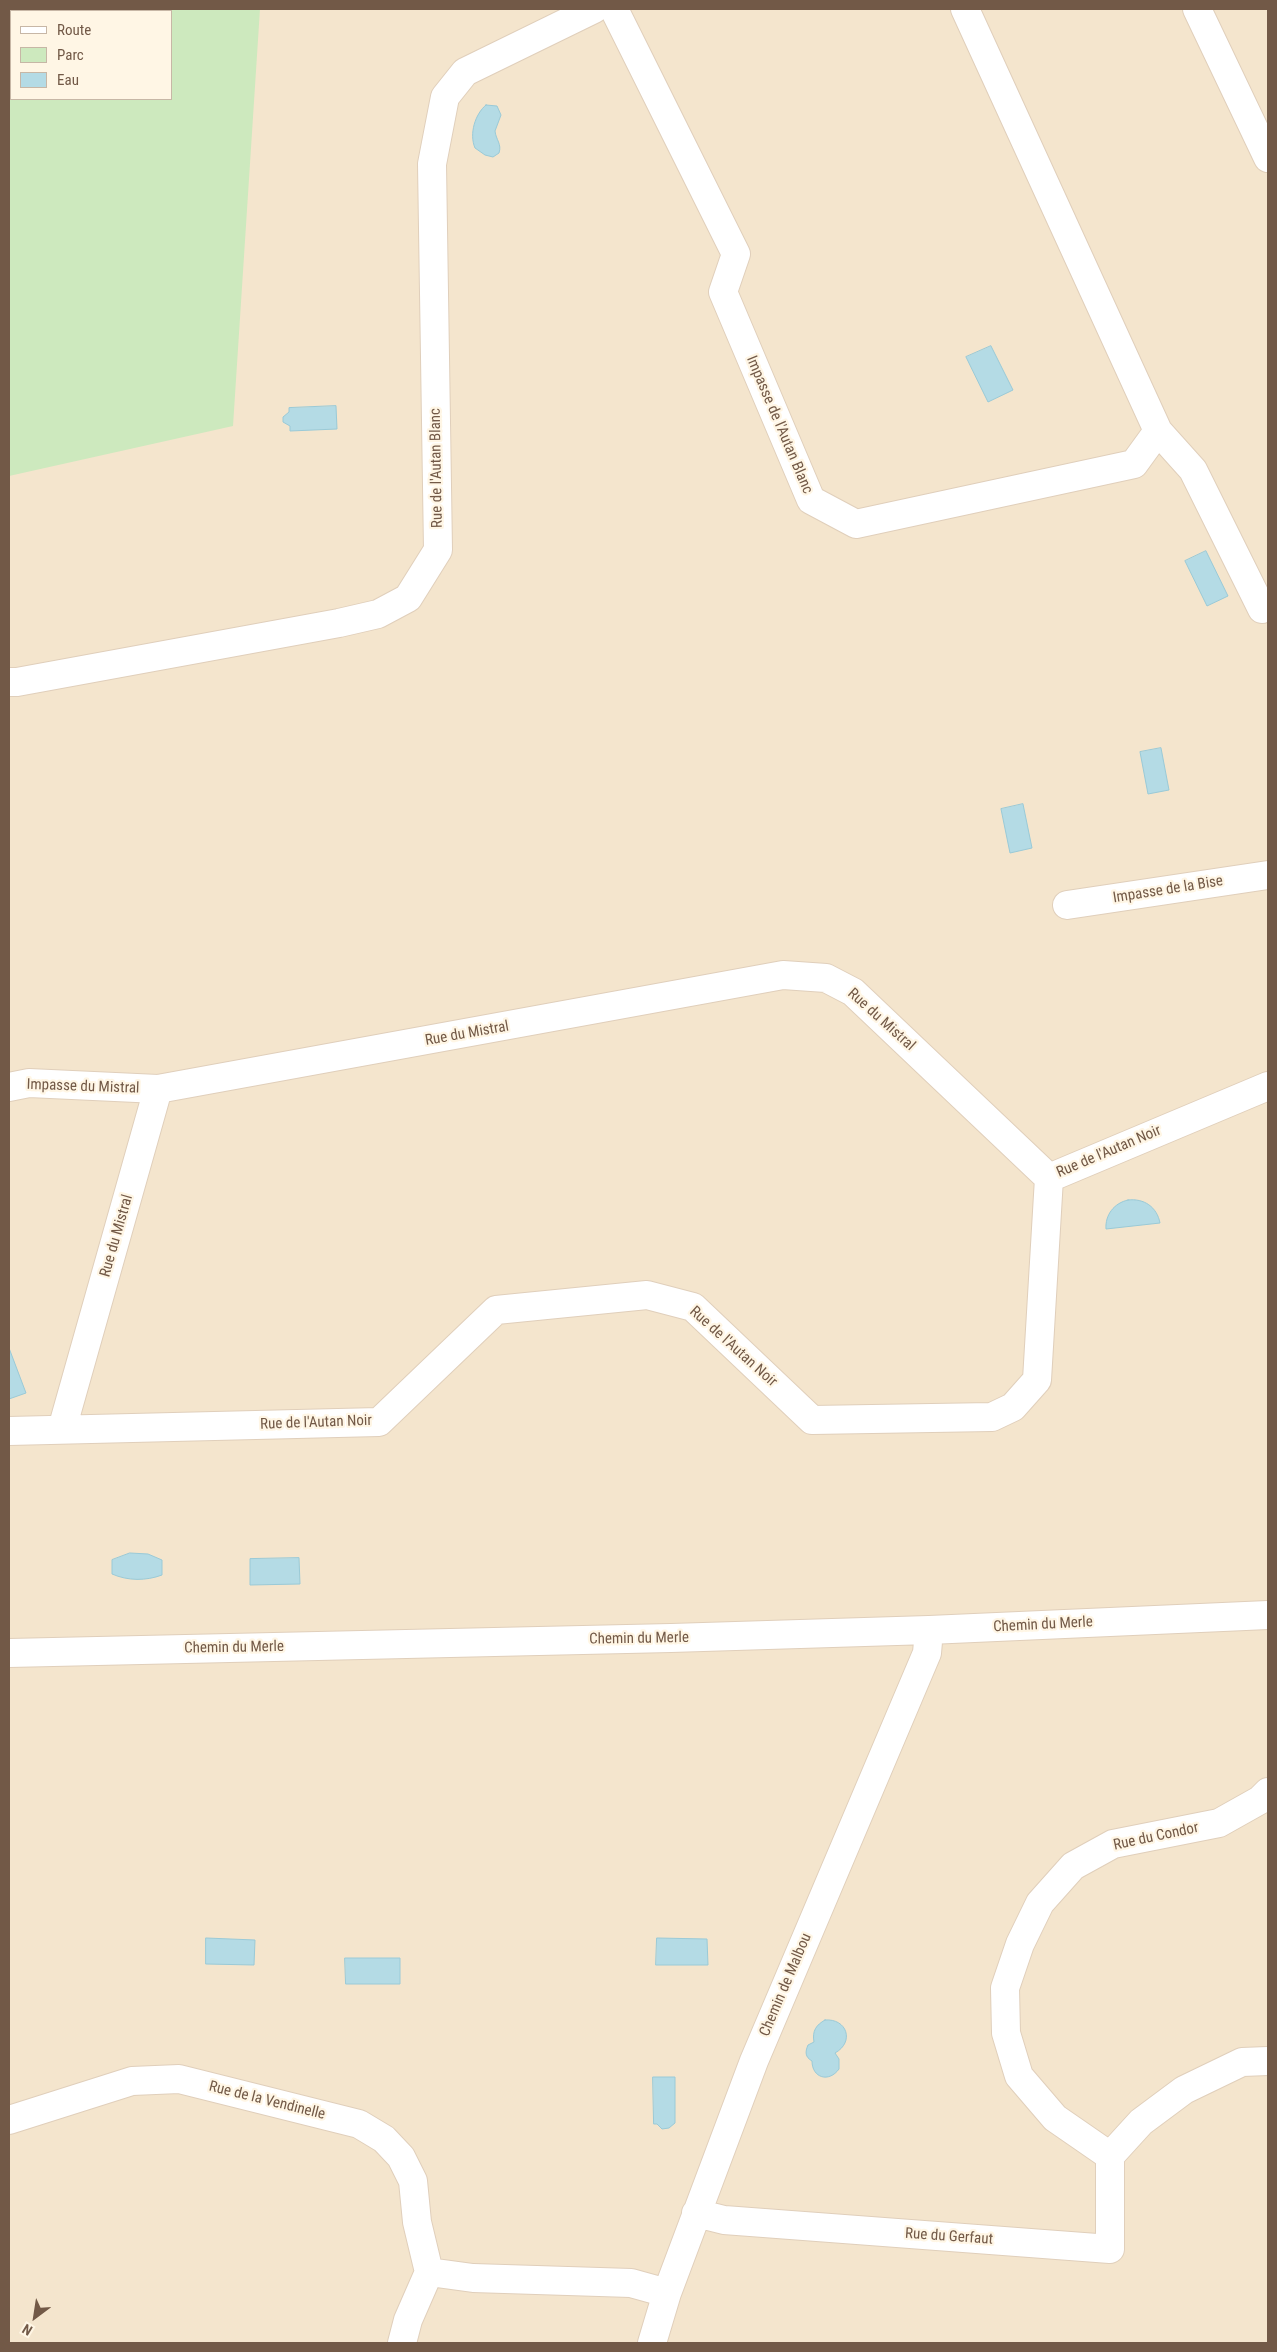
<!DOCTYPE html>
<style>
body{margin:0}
#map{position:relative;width:1277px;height:2352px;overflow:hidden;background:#fcf2df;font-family:"Roboto Condensed",sans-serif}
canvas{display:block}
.frame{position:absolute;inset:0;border:10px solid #725947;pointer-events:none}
.legend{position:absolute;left:10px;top:10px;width:162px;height:90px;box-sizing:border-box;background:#fff6e5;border:1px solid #c7b7a6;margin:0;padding:6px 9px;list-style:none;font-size:15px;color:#725947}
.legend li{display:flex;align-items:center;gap:10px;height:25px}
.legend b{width:25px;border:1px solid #c7b7a6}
.north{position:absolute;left:10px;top:2292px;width:50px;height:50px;-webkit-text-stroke:4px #fff6e5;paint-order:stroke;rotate:211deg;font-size:14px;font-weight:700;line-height:20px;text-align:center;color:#725947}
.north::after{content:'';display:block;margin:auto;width:18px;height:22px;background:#725947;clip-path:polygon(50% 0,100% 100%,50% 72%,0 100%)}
</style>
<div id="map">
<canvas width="1277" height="2352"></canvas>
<div class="frame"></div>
<ul class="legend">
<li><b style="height:6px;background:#fff"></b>Route</li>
<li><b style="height:14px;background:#cde9be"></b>Parc</li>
<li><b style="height:14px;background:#b4dbe5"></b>Eau</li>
</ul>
<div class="north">N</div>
</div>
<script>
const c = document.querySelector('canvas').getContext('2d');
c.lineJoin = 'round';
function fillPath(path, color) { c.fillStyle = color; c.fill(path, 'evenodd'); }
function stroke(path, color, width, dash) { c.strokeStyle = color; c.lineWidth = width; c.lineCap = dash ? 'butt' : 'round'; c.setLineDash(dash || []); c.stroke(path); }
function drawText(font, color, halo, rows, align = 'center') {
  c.font = font + ' "Roboto Condensed",sans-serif'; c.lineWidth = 4.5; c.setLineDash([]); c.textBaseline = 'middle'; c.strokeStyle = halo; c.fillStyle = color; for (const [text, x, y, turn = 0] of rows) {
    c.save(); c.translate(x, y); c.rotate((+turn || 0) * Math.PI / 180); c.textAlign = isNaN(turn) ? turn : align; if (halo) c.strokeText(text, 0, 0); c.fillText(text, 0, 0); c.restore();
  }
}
fillPath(new Path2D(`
 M9 9H1268V2343H9ZM11 11H171V99H11Z`), '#f4e5cd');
fillPath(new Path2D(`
 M9 9H260L233 426 9 476ZM11 11H171V99H11Z`), '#cde9be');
const water = new Path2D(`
 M486 105 497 106 501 115 495 131C496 140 502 144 499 153L493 157 485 155 475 148C469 134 475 114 486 105Z
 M991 346 1013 390 988 402 966 357Z
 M336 406 337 429 290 431V426L283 422V417L289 412V408Z
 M1206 551 1228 596 1207 606 1185 561Z
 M1161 748 1169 790 1148 794 1140 752Z
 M1023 804 1032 848 1010 853 1001 809Z
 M1128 1200C1144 1198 1157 1207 1160 1223L1106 1229C1105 1215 1114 1203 1128 1200Z
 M9 1348 26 1393 9 1399Z
 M130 1553 148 1554 162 1560V1575C146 1581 128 1581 112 1574V1560Z
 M299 1558 300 1584 250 1585V1559Z
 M206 1938 255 1940 254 1965 206 1964Z
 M657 1938 707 1939 708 1965H656Z
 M345 1958H400V1984H346Z
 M825 2020C847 2018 855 2042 835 2053L839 2059V2069C829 2083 812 2078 812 2061 805 2057 805 2052 808 2045L814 2042C812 2031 816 2025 825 2020Z
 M653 2077H675V2123L669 2128 662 2129 657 2124H654Z`);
fillPath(water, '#b4dbe5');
stroke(water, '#9acad7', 1);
const minor = new Path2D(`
 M614 9 736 254 723 292 811 500 856 524 1134 464 1158 431 965 9
 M1197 9 1268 158
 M1158 431 1193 470 1262 609
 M9 682H17L339 623 378 614 408 598 438 550 432 164 445 97 465 72 594 9
 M1067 905 1268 875
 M9 1087 29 1083 158 1089
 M62 1429 158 1089 783 975 826 978 853 992 1049 1178
 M9 1431 379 1422 496 1310 647 1295 693 1307 812 1420 992 1417 1013 1407 1037 1380 1049 1178 1268 1086
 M9 1653 671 1638 929 1630 1268 1615
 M1268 1792 1260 1800 1219 1823 1113 1844 1073 1866 1040 1903 1020 1944 1005 1988 1006 2033 1019 2076 1055 2118 1110 2156 1141 2122 1184 2090 1242 2062 1268 2061
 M9 2120 132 2081 179 2079 359 2124 384 2139 401 2157 413 2181 417 2222 429 2272 408 2320 402 2343
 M696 2213 724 2220 1110 2249V2156
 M429 2272 473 2278 631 2283 667 2293
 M652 2343 667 2293 754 2061 927 1653 929 1630`);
stroke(minor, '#e0cfbb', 30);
stroke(minor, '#fff', 28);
drawText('15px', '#725947', '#fff6e5', [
 ["Impasse de l'Autan Blanc",779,425,67],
 ["Rue de l'Autan Blanc",437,468,-91],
 ["Impasse de la Bise",1168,890,-9],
 ["Rue du Mistral",881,1020,42],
 ["Rue du Mistral",467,1034,-10],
 ["Impasse du Mistral",83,1087,2],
 ["Rue de l'Autan Noir",1109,1152,-23],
 ["Rue du Mistral",117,1236,-74],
 ["Rue de l'Autan Noir",733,1347,42],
 ["Rue de l'Autan Noir",316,1423,-2],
 ["Chemin du Merle",1043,1625,-3],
 ["Chemin du Merle",639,1639,-1],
 ["Chemin du Merle",234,1648,-1],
 ["Rue du Condor",1156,1837,-12],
 ["Chemin de Malbou",786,1985,-67],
 ["Rue de la Vendinelle",267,2101,14],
 ["Rue du Gerfaut",949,2237,4]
]);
</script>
